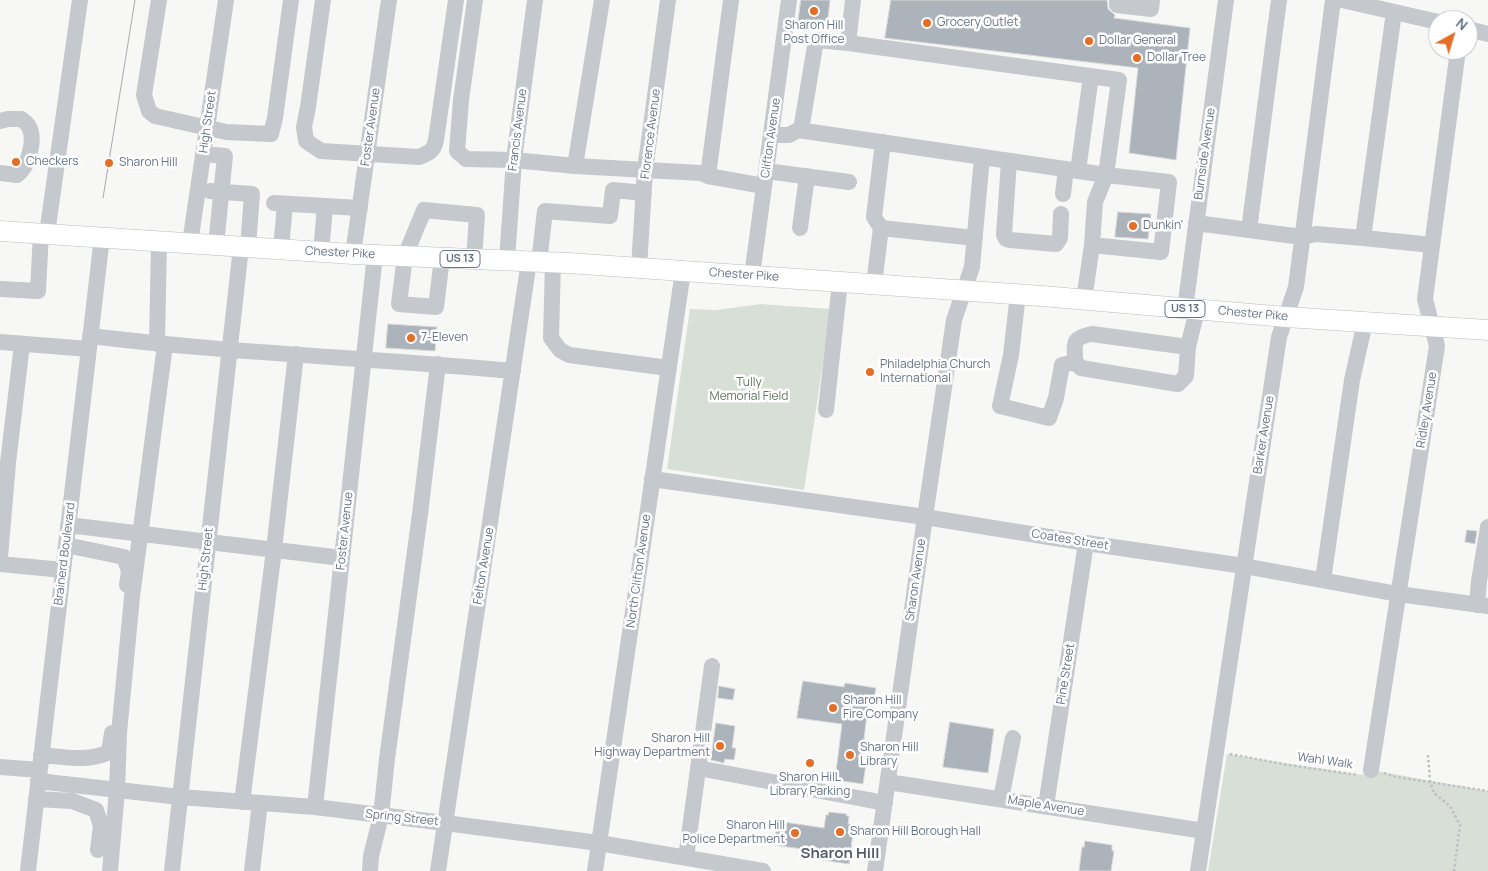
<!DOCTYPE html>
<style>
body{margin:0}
#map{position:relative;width:1488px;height:871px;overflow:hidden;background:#f7f8f5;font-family:Manrope,sans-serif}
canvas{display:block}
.north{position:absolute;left:1428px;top:10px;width:50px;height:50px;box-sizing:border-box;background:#fff;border:1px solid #c2c7cf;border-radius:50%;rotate:39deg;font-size:14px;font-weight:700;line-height:20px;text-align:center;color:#667386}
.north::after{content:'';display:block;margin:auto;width:18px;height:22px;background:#e56e27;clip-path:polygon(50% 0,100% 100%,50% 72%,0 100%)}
</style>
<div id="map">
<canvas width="1488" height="871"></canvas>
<div class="north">N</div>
</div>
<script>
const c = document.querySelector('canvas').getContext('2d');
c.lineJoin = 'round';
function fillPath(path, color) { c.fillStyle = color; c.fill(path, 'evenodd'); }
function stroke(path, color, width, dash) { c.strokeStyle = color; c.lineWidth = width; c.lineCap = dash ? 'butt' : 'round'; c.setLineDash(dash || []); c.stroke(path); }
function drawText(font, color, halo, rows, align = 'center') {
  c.font = font + ' Manrope,sans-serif'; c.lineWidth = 5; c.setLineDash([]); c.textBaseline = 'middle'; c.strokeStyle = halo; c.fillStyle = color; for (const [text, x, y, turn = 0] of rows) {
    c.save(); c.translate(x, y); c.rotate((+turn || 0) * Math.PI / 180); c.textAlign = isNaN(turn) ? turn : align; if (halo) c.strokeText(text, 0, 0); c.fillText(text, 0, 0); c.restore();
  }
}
fillPath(new Path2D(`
 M761 304 831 309 804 490 667 469 690 309 716 310Z
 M1227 754 1362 775 1371 770 1488 791V871H1208Z`), '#d8dfd6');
const building = new Path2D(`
 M801 0H830L827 26 798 22Z
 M891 0H1107L1108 9 1115 15 1114 18 1190 28 1176 160 1129 153 1138 68 885 38Z
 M1118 212 1151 214 1148 239 1115 237Z
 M388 324 437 327 435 351 386 348Z
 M1467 530 1477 531 1475 544 1465 542Z
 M803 681 844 687 845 683 876 688 874 699 869 698 863 747H864L861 764H866L863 784 835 780 842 724 797 718Z
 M719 686 735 689 733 700 718 698Z
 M950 722 994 729 988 773 943 767Z
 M716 723 735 726 732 748H736L734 760 725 759 724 763 711 760Z
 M829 812 847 814 846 816H849L848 824 854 825 849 864 822 860 823 852 774 845 777 821 824 828 826 815H828Z
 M1085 841 1112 845V851H1114L1111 871H1079L1082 847H1084Z`);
fillPath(building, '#adb3bb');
stroke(building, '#d9d9d7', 1);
const major = new Path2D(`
 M0 231 353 254 568 263 1042 296 1286 317 1488 330`);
stroke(major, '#b8bbc0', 21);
stroke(new Path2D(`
 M1230 754 1288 765 1358 775
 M1428 755 1430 781 1434 793 1450 806 1460 825 1454 871
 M1384 773 1396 777 1488 791`), '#bfc0c3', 2.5, [2.5, 2.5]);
stroke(new Path2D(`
 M159 0 144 95 149 111 155 116 226 132 271 134 275 118 291 0
 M323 0 308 107 304 127 306 141 321 151 419 157C429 153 434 151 436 140L456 0
 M475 0 461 100 457 151 466 159 514 160 575 166 701 173 708 176 731 0
 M1117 0V5L1151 9 1152 0
 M1342 0 1438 22
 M1468 29 1488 34
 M848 43 1119 80 1106 175 1095 202 1092 245 1084 300
 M0 121 8 119H21C24 121 28 124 29 127 36 140 28 167 17 175L0 173
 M801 130 816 40 848 43 853 0
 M771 135H789L798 130 1106 175 1169 182 1161 252 1092 245
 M203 154 225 156 216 245
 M1009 161 1004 235 1006 239 1010 240 1056 244 1060 238 1061 214
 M575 166 602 0
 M766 171 849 182
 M1078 171 1091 76
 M708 176 764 186
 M210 191 252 194 248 247
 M1063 194 1066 169
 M274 203 360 208
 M1196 223 1302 237 1316 234 1363 238 1394 12
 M800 228 807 176
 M881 228 975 238
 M1249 230 1279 0
 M47 234 80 0
 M1363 238 1432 245
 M190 243 226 0
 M281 249 285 204
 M321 252 325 207
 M353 254 389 0
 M442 258 436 307 399 304 405 256 424 210 477 215 474 259
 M507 260 514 160 535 0
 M539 262 545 211 610 216 613 190 644 193
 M553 262 551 338 560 350 569 355 669 368
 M639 268 645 170 668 0
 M752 276 789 0
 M874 284 881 228 874 217 883 142
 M0 289 38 291 41 233
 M1018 294 1011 355 1000 406 1049 418 1056 398 1062 365 1075 362
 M1185 309 1226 0
 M90 336C230 353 372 358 513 371
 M0 342 89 349
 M157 344 159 241
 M1188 347 1092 334C1071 338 1075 343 1075 362L1081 368 1178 384 1186 376 1188 347 1197 310
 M826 410 840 282
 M652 479 925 517 1086 543 1244 566 1398 594 1488 606
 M68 525 342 558
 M66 545 124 557 129 571 127 585
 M0 557 8 463 22 344
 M0 564 63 570
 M1323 580 1352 380 1365 322
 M1477 605 1479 581 1488 527
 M41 755C64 757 89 762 109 752L112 733
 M0 767 40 770
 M698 768 885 803
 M1371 770 1437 346 1425 299 1458 50
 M38 781 180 797 315 807 445 823 599 843 763 871
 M888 782 1204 831
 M36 799 72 801 96 810 101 826 98 850
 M1001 799 1013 738
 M242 802 274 550 296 354
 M1046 806 1086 543
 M315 807 375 255
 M686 858 712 666
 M28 871 102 237
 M110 871 117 790 119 733 132 597 165 345
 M172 871 241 247
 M252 871 260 803
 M370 871 371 856 381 816 387 759 420 514 438 364
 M438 871 529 261
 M595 871 683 271
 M875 871 925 517 954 320 972 267 982 157
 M1198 871 1279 337 1296 287 1333 0`), '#c5c8cc', 16);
stroke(major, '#fff', 20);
stroke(new Path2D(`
 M103 198 135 0`), '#a5aab1', 1);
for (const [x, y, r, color] of [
 [814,11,5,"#e56e27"],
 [927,23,5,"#e56e27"],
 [1089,41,5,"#e56e27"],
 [1137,58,5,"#e56e27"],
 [16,162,5,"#e56e27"],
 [109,163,5,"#e56e27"],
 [1133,226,5,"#e56e27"],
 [411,338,5,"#e56e27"],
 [870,372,5,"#e56e27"],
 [833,708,5,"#e56e27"],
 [720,746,5,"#e56e27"],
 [850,755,5,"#e56e27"],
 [810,763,5,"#e56e27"],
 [840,832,5,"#e56e27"],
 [795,833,5,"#e56e27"]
]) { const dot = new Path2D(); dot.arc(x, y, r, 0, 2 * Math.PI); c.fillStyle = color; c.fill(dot); stroke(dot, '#fff', 2); }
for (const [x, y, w] of [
 [460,259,40],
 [1185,309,40]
]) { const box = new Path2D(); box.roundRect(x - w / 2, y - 8.5, w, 17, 4); c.fillStyle = '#fff'; c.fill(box); stroke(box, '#667386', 1); }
drawText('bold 11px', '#667386', null, [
 ["US 13",460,259],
 ["US 13",1185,309]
]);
drawText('12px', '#667386', '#fff', [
 ["Grocery Outlet",937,23],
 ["Sharon Hill",814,26,"center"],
 ["Post Office",814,40,"center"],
 ["Dollar General",1099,41],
 ["Dollar Tree",1147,58],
 ["Checkers",26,162],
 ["Sharon Hill",119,163],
 ["Dunkin'",1143,226],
 ["7-Eleven",421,338],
 ["Philadelphia Church",880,365],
 ["International",880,379],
 ["Sharon Hill",843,701],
 ["Fire Company",843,715],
 ["Sharon Hill",710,739,"right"],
 ["Highway Department",710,753,"right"],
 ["Sharon Hill",860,748],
 ["Library",860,762],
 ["Sharon HilL",810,778,"center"],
 ["Library Parking",810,792,"center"],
 ["Sharon Hill",785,826,"right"],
 ["Police Department",785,840,"right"],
 ["Sharon Hill Borough Hall",850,832]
], 'left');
drawText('12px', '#667386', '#fff', [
 ["High Street",208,122,-82],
 ["Foster Avenue",371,127,-82],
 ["Francis Avenue",518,130,-83],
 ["Florence Avenue",651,134,-83],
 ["Clifton Avenue",771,138,-82],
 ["Burnside Avenue",1205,154,-82],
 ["Chester Pike",340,253,3],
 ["Chester Pike",744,275,4],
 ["Chester Pike",1253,314,5],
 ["Ridley Avenue",1427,410,-81],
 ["Barker Avenue",1264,435,-81],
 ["Foster Avenue",345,531,-84],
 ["Coates Street",1070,540,9],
 ["Brainerd Boulevard",65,554,-83],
 ["High Street",206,559,-84],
 ["Felton Avenue",484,566,-81],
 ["North Clifton Avenue",639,571,-82],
 ["Sharon Avenue",916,580,-82],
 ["Pine Street",1066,674,-81],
 ["Wahl Walk",1325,761,8],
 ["Maple Avenue",1046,806,9],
 ["Spring Street",402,818,6]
]);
drawText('12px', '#637861', '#fff', [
 ["Tully",749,383],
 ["Memorial Field",749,397]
]);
drawText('bold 15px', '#545e6b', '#fff', [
 ["Sharon Hill",840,854]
]);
</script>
